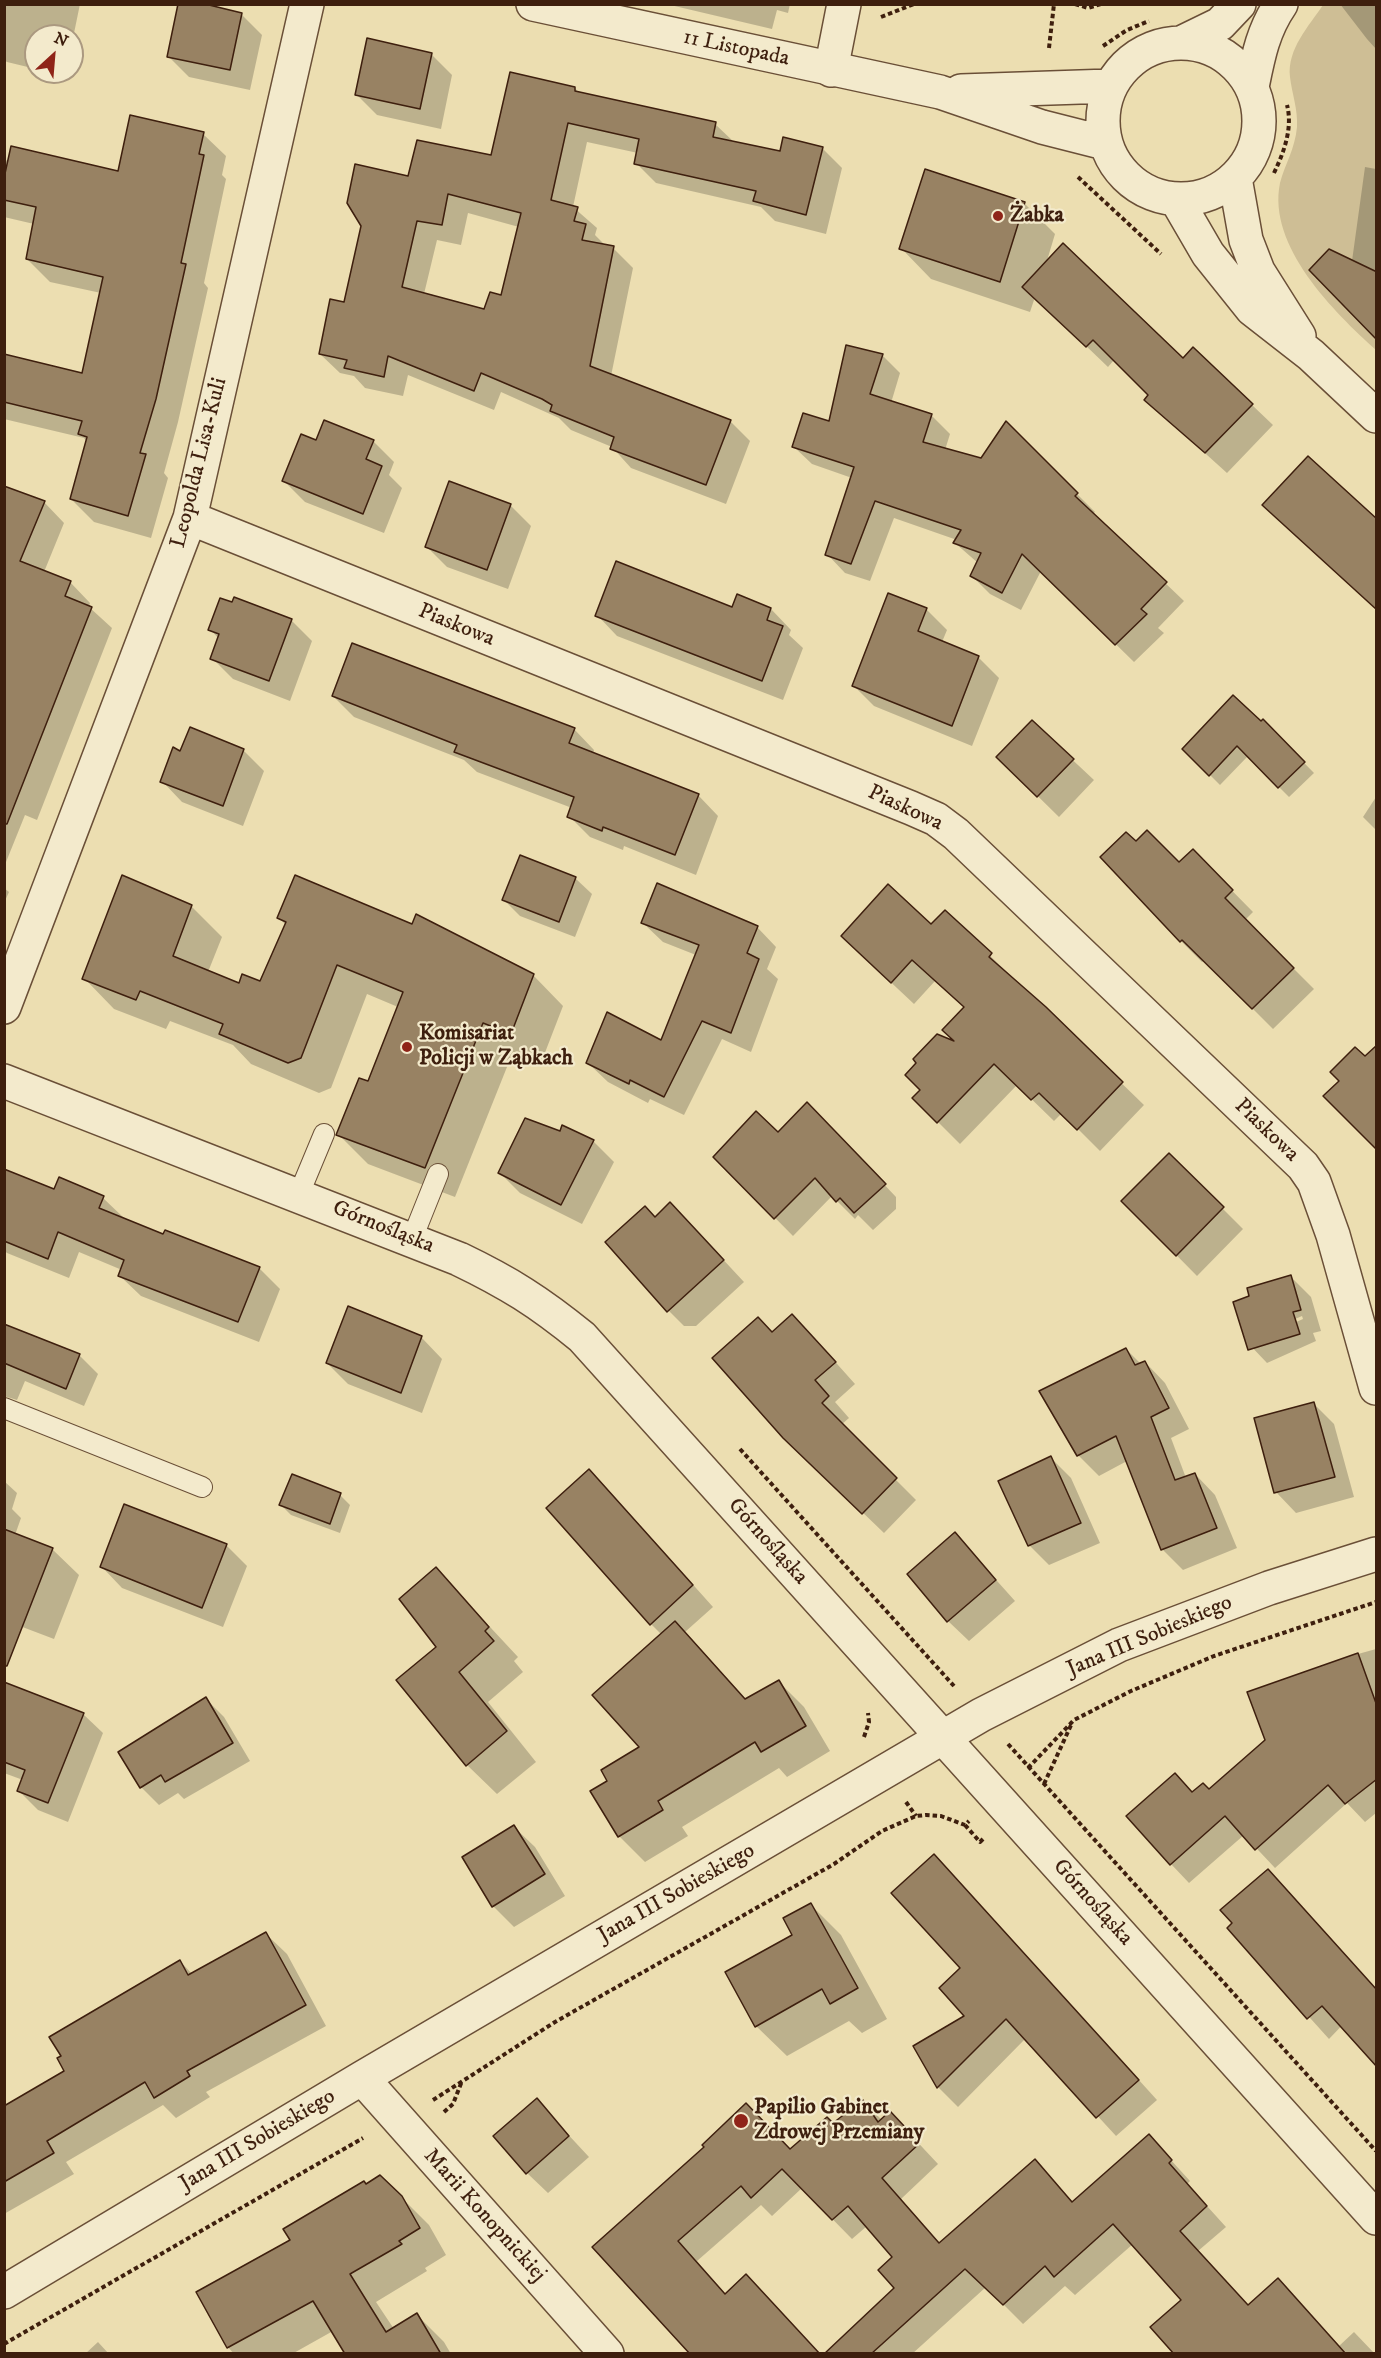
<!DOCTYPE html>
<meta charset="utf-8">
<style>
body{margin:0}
#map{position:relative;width:1381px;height:2358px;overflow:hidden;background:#ecdeb1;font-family:"IM FELL DW Pica",serif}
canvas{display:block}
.frame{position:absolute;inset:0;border:6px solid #3e1f0e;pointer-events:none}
.north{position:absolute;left:24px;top:24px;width:60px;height:60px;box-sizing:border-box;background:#f3eacc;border:2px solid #ab9980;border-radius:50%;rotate:26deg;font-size:16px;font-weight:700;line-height:24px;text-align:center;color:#3e1f0e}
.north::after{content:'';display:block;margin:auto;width:21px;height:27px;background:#8f2418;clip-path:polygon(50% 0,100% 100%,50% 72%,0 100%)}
</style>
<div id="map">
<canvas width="1381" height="2358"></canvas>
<div class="frame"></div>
<div class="north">N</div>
</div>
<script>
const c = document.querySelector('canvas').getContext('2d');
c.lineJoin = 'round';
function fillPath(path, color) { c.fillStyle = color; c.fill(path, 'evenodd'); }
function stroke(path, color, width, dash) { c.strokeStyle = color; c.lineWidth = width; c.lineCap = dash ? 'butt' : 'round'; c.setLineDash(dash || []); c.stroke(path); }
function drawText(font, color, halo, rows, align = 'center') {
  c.font = font + ' "IM FELL DW Pica",serif'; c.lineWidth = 4.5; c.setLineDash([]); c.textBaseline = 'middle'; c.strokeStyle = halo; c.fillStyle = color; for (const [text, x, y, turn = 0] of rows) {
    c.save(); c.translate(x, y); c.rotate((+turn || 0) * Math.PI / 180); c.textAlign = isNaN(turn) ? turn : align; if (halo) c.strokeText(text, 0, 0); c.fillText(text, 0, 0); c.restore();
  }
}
fillPath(new Path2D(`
 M1323 5H1376V350C1334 312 1267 246 1280 183 1285 164 1295 149 1297 127 1298 109 1292 94 1290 77 1287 49 1309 26 1323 5Z`), '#cebe95');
fillPath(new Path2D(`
 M4 4H80L72 43V36H36V69L7 62 4 60Z
 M666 4H790L788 13 777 10 772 29Z
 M1340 4H1376V49L1367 39Z
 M241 14 262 35 250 90 189 77 168 56Z
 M431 54 452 75 441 129 377 115 356 94Z
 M51 72H66L65 75Z
 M575 88 579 93 715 124 735 143 781 153 822 148 842 168 826 234 775 221 761 207 656 183 636 163 638 153 587 142 573 207 597 228 595 235 606 246 613 248 633 268 611 376 730 421 750 441 726 504 631 468 612 447 571 430 559 418 501 392 494 410 408 375 403 396 365 388 354 376 340 373 320 354 409 178 492 157ZM468 213 519 227 502 297 485 311 424 294 437 240 461 245Z
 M203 134 226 156 222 175 226 179 204 283 208 288 178 422 164 473 168 478 151 538 94 522 71 499 87 442 84 438 4 419V356L83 375 101 293 50 282 27 259 34 224 4 217V160L119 173Z
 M1365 167 1376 169V338L1352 261Z
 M926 171 1025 204 1055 234 1046 264 1252 405 1273 425 1227 473 1146 400 1150 395 1114 360 1108 367 1035 297 1030 312 931 279 901 248Z
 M882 355 900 373 891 403 931 415 950 434 945 450 981 460 1006 423 1095 512 1093 514 1184 601 1158 628 1164 633 1134 662 1041 571 1021 610 990 594 972 576 978 563 955 543 957 540 894 518 870 581 845 573 827 554 852 478 812 464 793 446 830 423Z
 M373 441 394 462 389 475 402 488 384 533 305 502 284 481 317 442Z
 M4 488 44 502 64 523 44 572 70 582 90 603 89 607 112 628 37 820 25 815 4 867Z
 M510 505 531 526 508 589 447 567 427 547Z
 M738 596 771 609 791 630 789 635 803 648 783 700 617 636 597 615 733 609Z
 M233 604 291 620 312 641 290 701 233 679 212 658 219 639 210 629Z
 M926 609 947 630 942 642 978 657 999 678 972 746 874 706 854 686Z
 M333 696 574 729 594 750 593 754 698 795 718 816 696 875 624 846 623 850 590 837 569 816 572 808 477 772 464 760 354 717Z
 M1263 721 1314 773 1289 797 1248 756 1220 785 1184 749Z
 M1032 722 1094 780 1059 817 998 757Z
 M243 750 264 771 243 826 182 802 162 781 181 753Z
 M1376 797V830L1363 817Z
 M1136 843 1179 864 1193 851 1253 912 1245 920 1314 989 1273 1029 1204 960 1202 962 1181 941 1102 857Z
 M575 878 592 894 575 937 520 916 504 900Z
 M4 888 9 892 4 903Z
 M191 906 222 937 208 972 240 985 261 983 286 925 279 918 533 975 563 1006 541 1063 513 1052 455 1197 368 1164 338 1134 368 1083 398 1007 367 994 331 1088 319 1093 251 1064 233 1045 170 1021 166 1029 114 1009 84 978Z
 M945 912 1144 1105 1100 1151 1062 1113 1054 1121 1017 1085 960 1144 936 1120 959 1045 965 1008 935 981 914 1004 865 958 931 926Z
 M643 923 757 927 776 947 767 969 778 979 751 1052 722 1039 684 1115 650 1099 648 1103 608 1082 588 1063 662 1042 696 955 663 942Z
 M825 1122 896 1197V1209L873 1230 858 1215 855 1219 832 1196 793 1236 715 1157 778 1134Z
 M561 1133 593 1141 614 1162 582 1224 520 1193 499 1172Z
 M1169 1155 1243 1229 1197 1276 1123 1201Z
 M60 1179 103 1198 124 1218 164 1236 259 1268 280 1289 259 1342 141 1296 120 1276 122 1270 79 1252 69 1278 7 1253 4 1250V1188L55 1191Z
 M656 1219 691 1225 744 1282 696 1326H684L663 1305Z
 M1290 1276 1311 1297 1321 1331 1313 1333 1316 1341 1267 1363 1247 1342 1251 1297ZM1302 1316 1303 1319 1257 1339V1336Z
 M349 1308 422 1338 442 1359 422 1413 348 1384 327 1363Z
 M4 1326 79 1355 98 1374 84 1406 25 1381 17 1400 4 1396Z
 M772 1334 813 1337 855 1384 835 1402 849 1418 841 1425 916 1500 884 1533 806 1458Z
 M1126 1349 1141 1364 1145 1362 1165 1383 1189 1429 1171 1438 1186 1478 1195 1474 1215 1495 1237 1548 1183 1570 1162 1549 1127 1461 1099 1476 1078 1455Z
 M1313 1403 1334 1424 1354 1497 1296 1513 1276 1492Z
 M1051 1458 1071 1478 1100 1543 1049 1565 1029 1545Z
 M4 1481 17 1493 12 1509 21 1518 15 1535 52 1549 79 1575 54 1639 4 1620Z
 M610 1492 713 1607 685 1632 747 1700 779 1682 804 1707 830 1751 787 1777 779 1768 682 1827 688 1836 645 1862 619 1836 592 1792 609 1781 641 1747 662 1635 651 1624Z
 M340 1495 350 1505 340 1533 291 1515 281 1505Z
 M955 1534 1015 1601 969 1641 948 1621Z
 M226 1545 247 1566 223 1627 122 1588 102 1567Z
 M436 1569 518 1657 514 1661 523 1672 488 1702 536 1762 497 1794 467 1765Z
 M1376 1649V1813L1365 1822 1347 1803 1275 1868 1244 1835 1189 1883 1171 1864 1193 1793 1209 1791 1358 1654Z
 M4 1690 83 1714 103 1733 68 1822 38 1810 19 1791 23 1780 4 1773Z
 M206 1699 224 1717 250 1761 184 1799 178 1793 159 1805 141 1787Z
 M514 1827 535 1847 565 1896 514 1927 493 1906Z
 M1268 1871 1376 1990 1329 2039 1229 1928Z
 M954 1876 1157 2100 1116 2136 1026 2038 958 2107 939 2088 915 2046 967 2016Z
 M810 1904 841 1935 887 2019 862 2033 849 2021 787 2056 756 2026 794 1935Z
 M266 1934 287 1954 326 2026 206 2092 210 2097 176 2118 163 2105 66 2162 74 2174 4 2214V2116L66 2071 180 1961 192 1974Z
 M536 2100 589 2157 548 2193 527 2173Z
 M863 2102 882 2120 909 2133 938 2164 901 2199 940 2244 1035 2161 1074 2203 1149 2136 1190 2181 1187 2184 1226 2227 1198 2251 1249 2306 1297 2300 1339 2346 1354 2332 1375 2354H1176L1183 2300 1133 2244 1075 2295 1065 2286 1023 2324 986 2287 912 2354H826L896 2288 894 2257 867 2226 852 2239 802 2188 772 2216 761 2205 697 2261 726 2295 819 2354 594 2247 791 2151 833 2125Z
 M366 2185 401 2197 429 2225 446 2255 425 2268 427 2271 376 2302 394 2329 417 2315 444 2342 451 2354H347L333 2331 292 2354H234L228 2347 292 2241Z
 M98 2342 109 2354H85Z`), '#0003');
const building = new Path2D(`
 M178 4H205L242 13 230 70 167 57Z
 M367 38 432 53 420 109 355 95Z
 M510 72 575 87V91L716 122 713 137 780 151 783 137 823 147 806 215 753 201 756 191 634 164 639 139 568 123 551 200 578 207 574 221 586 224 582 240 614 246 590 366 731 420 706 485 610 449 614 437 550 411 552 405 542 399 481 373 474 391 388 356 384 377 344 368 347 360 319 354 330 299 344 302 361 226 347 203 355 164 408 176 417 140 491 155ZM448 194 521 213 501 295 490 292 484 309 402 287 417 221 442 225Z
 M130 115 204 132 199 154 204 155 181 263 186 264 156 399 140 453 146 454 128 516 70 499 87 437 78 434 82 421 4 402V354L82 373 103 277 26 259 36 207 4 200V178L11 146 118 171Z
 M925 169 1025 202 1000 282 899 249Z
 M1063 243 1183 358 1193 347 1253 404 1205 453 1144 400 1148 395 1093 340 1086 347 1022 287Z
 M1329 249 1377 272V340L1309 270Z
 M846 345 883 354 870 394 932 414 923 442 981 458 1006 421 1078 493 1075 496 1167 582 1141 609 1147 614 1115 645 1022 554 1002 593 970 576 981 553 953 543 961 530 875 501 851 564 825 555 854 467 792 447 803 413 829 421Z
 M324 420 374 440 366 459 382 466 363 514 282 481 301 434 316 440Z
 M1308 456 1377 519V610L1262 505Z
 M449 481 511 504 487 570 425 547Z
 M4 486 45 501 20 561 71 581 65 596 92 607 7 824H4Z
 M616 561 732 607 737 594 771 608 767 620 783 626 762 681 595 616Z
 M888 593 927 608 918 631 979 656 952 726 852 686Z
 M234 597 292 619 269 681 210 659 219 634 208 630 220 598 232 602Z
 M352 643 575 728 569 743 699 794 675 855 603 827 602 831 567 817 574 797 454 752 457 745 332 696Z
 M1233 695 1261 721 1263 719 1305 762 1278 788 1237 746 1209 776 1182 749Z
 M1032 720 1074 759 1037 797 996 757Z
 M190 727 244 749 223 806 160 782 173 747 180 751Z
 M1147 830 1179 862 1193 849 1233 890 1225 898 1294 968 1252 1009 1182 940 1180 942 1100 857 1126 832 1136 841Z
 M520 855 576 877 559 922 502 900Z
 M122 875 192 905 173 956 239 983 242 974 260 981 286 922 277 918 295 875 412 924 416 914 534 974 511 1034 483 1023 425 1168 336 1135 359 1078 368 1081 403 992 337 965 301 1058 288 1063 219 1034 223 1024 140 991 136 1000 82 979Z
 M657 883 758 926 747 953 759 959 731 1033 702 1021 664 1097 630 1080 629 1084 586 1063 607 1012 661 1040 699 945 641 923Z
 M888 884 931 924 945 910 992 953 989 957 1046 1007 1123 1082 1077 1130 1039 1093 1031 1100 994 1064 937 1123 912 1098 920 1090 905 1075 916 1063 913 1059 937 1034 954 1041 942 1030 964 1007 912 960 891 983 841 936Z
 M1377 1045V1150L1323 1096 1339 1081 1330 1072 1355 1047 1365 1056Z
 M807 1102 886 1184 854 1213 840 1198 836 1202 815 1178 774 1219 713 1157 756 1111 778 1132Z
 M525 1118 560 1131 562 1125 594 1140 561 1205 498 1173Z
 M1169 1153 1224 1207 1176 1256 1121 1201Z
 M4 1169 54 1189 59 1177 104 1196 99 1208 163 1234 165 1230 260 1267 238 1322 118 1276 124 1260 58 1232 48 1259 4 1241Z
 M670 1202 724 1260 667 1312 605 1242 645 1206 655 1217Z
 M1291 1275 1301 1310 1293 1312 1300 1334 1248 1350 1233 1302 1249 1296 1247 1288Z
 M348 1306 422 1336 401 1393 326 1363Z
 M792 1314 836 1362 815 1380 829 1396 822 1403 897 1478 862 1514 783 1438 712 1358 758 1317 772 1332Z
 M4 1324 80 1354 66 1389 4 1363Z
 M1126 1348 1135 1365 1145 1361 1169 1408 1151 1417 1175 1480 1195 1473 1217 1528 1161 1550 1116 1436 1077 1456 1039 1391Z
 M1314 1402 1335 1477 1274 1493 1254 1418Z
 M1051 1456 1081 1523 1028 1546 998 1481Z
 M589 1469 693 1585 650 1625 546 1508Z
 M292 1474 341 1493 330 1524 279 1505Z
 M124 1504 227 1544 202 1608 100 1567Z
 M4 1529 53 1548 7 1666H4Z
 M955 1532 996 1580 947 1622 907 1574Z
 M436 1567 489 1627 485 1631 494 1641 459 1672 507 1731 466 1766 396 1680 436 1647 399 1599Z
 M675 1621 745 1699 779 1680 806 1726 761 1752 755 1742 658 1801 663 1810 618 1837 590 1791 607 1781 601 1770 639 1747 592 1695Z
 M1358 1653 1377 1706V1779L1345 1804 1328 1785 1255 1850 1225 1816 1170 1865 1126 1816 1175 1773 1192 1792 1203 1783 1209 1789 1265 1740 1247 1692Z
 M4 1682 84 1713 48 1803 17 1791 25 1770 4 1762Z
 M206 1697 233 1743 165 1782 161 1775 140 1788 118 1752Z
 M514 1825 545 1874 492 1907 462 1857Z
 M934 1854 1139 2080 1096 2118 1006 2019 937 2088 913 2046 964 2016 939 1988 960 1968 891 1893Z
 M1268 1869 1377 1990V2067L1322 2006 1307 2019 1227 1928 1232 1923 1220 1910Z
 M811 1903 858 1988 830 2004 822 1989 755 2027 725 1972 792 1935 783 1918Z
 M266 1932 306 2005 187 2071 190 2076 154 2098 145 2082 47 2141 54 2153 4 2182V2106L64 2071 57 2058 61 2056 49 2037 180 1960 188 1975Z
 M537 2098 569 2136 526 2174 493 2136Z
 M863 2100 878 2122 890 2111 920 2143 882 2178 939 2243 1035 2159 1072 2202 1149 2134 1172 2160 1169 2163 1207 2206 1180 2231 1248 2305 1278 2278 1346 2354H1174L1150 2327 1181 2300 1113 2224 1054 2277 1045 2266 1003 2305 965 2269 871 2354H824L894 2288 878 2270 892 2257 848 2206 832 2220 782 2169 751 2198 741 2186 678 2241 725 2294 746 2274 820 2354H690L592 2247 704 2147 702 2145 746 2103 790 2149 827 2117 833 2123Z
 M380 2175 402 2196 420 2228 399 2241 402 2244 350 2274 386 2332 417 2313 441 2354H345L313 2301 227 2348 196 2292 290 2240 283 2229 364 2181 366 2184Z`);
fillPath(building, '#988263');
stroke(building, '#3e1f0e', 1.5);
const service = new Path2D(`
 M299 1194 324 1134
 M412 1239 438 1174
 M4 1408 202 1487`);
const minor = new Path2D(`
 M831 70 844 4
 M190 518 911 808 936 819 956 834 1303 1166 1314 1182 1333 1235 1376 1388
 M4 1007 190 518 307 4
 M4 1081 459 1259C509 1283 539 1302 582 1337L1376 2218
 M362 2078 607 2354
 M4 2292 362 2078 981 1715 1119 1645 1269 1588 1376 1554`);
const tertiary = new Path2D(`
 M533 4 940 92 1042 127 1105 143
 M1183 42 1220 24 1239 4
 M1103 121a78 78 0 1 1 156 0a78 78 0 1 1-156 0Z
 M1252 87C1258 57 1263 30 1281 4
 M961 91 1110 86
 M1235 178 1246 240 1258 271 1299 336
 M1176 199 1208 254 1252 309 1311 355 1376 416`);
stroke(service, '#6a4f37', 22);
stroke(minor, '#6a4f37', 36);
stroke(tertiary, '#6a4f37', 36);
stroke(new Path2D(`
 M1075 4 1088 8 1101 4
 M881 17 914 4
 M1103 46 1127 30 1149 21
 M1049 48 1054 4
 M1274 173C1284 152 1293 128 1287 105
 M1078 177 1161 254
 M740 1449 954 1686
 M864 1737 869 1722 868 1713
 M1008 1744 1376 2151
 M1028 1768 1074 1720 1131 1691 1214 1656 1376 1602
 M1044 1784 1072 1723
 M906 1802 916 1816
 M965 1825 980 1842 983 1839
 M433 2100 555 2022 834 1864 882 1831 916 1816 926 1815 941 1816 965 1825 969 1821
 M444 2112 453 2104 462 2081
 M4 2344 363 2138`), '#3e1f0e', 4, [4.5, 3]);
stroke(service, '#f3eacc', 20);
stroke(minor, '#f3eacc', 33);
stroke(tertiary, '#f3eacc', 33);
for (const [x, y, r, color] of [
 [998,216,6,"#8f2418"],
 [407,1047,6,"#8f2418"],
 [741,2121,8,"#8f2418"]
]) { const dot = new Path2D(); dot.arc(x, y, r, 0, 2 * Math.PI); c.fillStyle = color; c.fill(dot); stroke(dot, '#f3eacc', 2); }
drawText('22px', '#3e1f0e', '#f3eacc', [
 ["11 Listopada",736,49,12],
 ["Leopolda Lisa-Kuli",200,463,-76],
 ["Piaskowa",456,626,22],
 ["Piaskowa",905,809,25],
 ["Piaskowa",1266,1131,44],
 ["Górnośląska",383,1228,22],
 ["Górnośląska",767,1542,48],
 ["Jana III Sobieskiego",1150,1637,-23],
 ["Jana III Sobieskiego",677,1894,-30],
 ["Górnośląska",1092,1903,48],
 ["Jana III Sobieskiego",258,2141,-31],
 ["Marii Konopnickiej",484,2216,48]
]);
drawText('bold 22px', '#3e1f0e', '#f3eacc', [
 ["Żabka",1010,216],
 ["Komisariat",419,1034],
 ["Policji w Ząbkach",419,1059],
 ["Papilio Gabinet",754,2108],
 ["Zdrowej Przemiany",754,2133]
], 'left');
</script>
